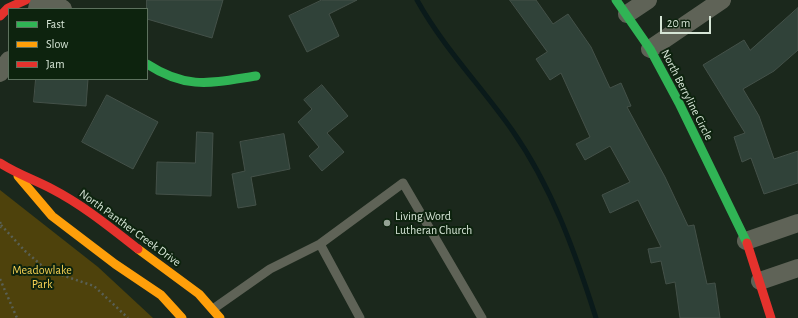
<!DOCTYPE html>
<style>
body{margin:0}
#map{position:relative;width:798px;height:318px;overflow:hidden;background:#1b281c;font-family:"Alegreya Sans",sans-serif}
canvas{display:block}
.legend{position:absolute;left:8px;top:8px;width:140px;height:72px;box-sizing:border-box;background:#0d230e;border:1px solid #5d715e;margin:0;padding:5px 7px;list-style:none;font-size:12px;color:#d6e5d6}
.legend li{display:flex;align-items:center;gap:8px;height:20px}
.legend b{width:20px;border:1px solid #5d715e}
.scale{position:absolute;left:660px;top:16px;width:51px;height:18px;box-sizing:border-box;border:2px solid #d6e5d6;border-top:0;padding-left:5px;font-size:12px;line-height:14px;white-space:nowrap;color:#d6e5d6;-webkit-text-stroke:3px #0d230e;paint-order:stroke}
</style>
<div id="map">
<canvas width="798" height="318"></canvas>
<ul class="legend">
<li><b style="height:5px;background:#30b455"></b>Fast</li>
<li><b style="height:5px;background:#ff9f0a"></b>Slow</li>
<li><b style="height:5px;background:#e5322d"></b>Jam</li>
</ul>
<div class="scale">20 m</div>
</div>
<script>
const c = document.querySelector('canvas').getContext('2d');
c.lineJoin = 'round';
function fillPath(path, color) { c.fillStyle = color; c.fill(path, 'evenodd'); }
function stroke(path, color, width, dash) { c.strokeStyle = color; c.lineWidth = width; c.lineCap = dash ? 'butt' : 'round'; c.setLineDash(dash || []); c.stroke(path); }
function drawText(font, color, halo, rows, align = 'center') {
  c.font = font + ' "Alegreya Sans",sans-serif'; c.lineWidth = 4; c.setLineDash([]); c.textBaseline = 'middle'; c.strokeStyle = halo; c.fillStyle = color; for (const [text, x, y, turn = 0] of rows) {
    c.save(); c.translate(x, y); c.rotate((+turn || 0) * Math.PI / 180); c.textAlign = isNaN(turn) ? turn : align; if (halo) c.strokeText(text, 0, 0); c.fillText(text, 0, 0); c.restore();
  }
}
fillPath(new Path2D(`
 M0 190 98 267 153 318H0Z`), '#4e420c');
stroke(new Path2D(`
 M417 0C443 47 481 86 512 130 552 187 575 252 596 318`), '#0a1a1a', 5);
const building = new Path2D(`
 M147 0H223L212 38 147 19Z
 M322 0H357L329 14 339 36 307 52 289 16Z
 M510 0H536L553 24 568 14 591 47 610 88 621 83 631 106 627 107 665 177 688 226 694 225 707 284 715 283 720 318H680L675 282 666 284 661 261 651 263 648 249 661 247 638 200 610 213 602 195 630 182 610 146 585 160 576 144 590 137 561 73 550 80 536 59 547 52Z
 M798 8V50L774 71 743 89 759 116 774 159 798 151V183L764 194 751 158 742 162 734 137 745 133 703 65 744 40 750 50Z
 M36 79H88L86 106 34 102Z
 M322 85 348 116 327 133 344 152 322 171 309 156 319 147 298 122 312 109 304 100Z
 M107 95 158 122 133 169 82 142Z
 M197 132 213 133 211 196 156 194 157 162 195 163Z
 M284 134 290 169 251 177 256 205 238 208 232 174 245 171 240 142Z`);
fillPath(building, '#304239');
stroke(building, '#445149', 1);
stroke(new Path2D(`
 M0 222 1 225 0 228
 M1 225 25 251 47 270 94 286 128 318
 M0 279 17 318`), '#596055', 2.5, [2, 3]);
stroke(new Path2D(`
 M320 244 360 318
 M213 309 270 269 320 244 403 183 482 318`), '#5f6357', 9);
stroke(new Path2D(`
 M50 0 63 9
 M37 9 39 0
 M627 14 648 0
 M650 49 722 0
 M0 73 9 60
 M746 241 798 223
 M760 281 798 268`), '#5f6357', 18);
stroke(new Path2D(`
 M616 0 650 49 679 103 747 243
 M147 64C187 90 211 83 256 76`), '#30b455', 9);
stroke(new Path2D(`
 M18 176 52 216 115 264 161 295 182 318
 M138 249 199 294 220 318`), '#ff9f0a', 9);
stroke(new Path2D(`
 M0 16 8 8 26 0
 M0 163C17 174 35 180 52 189 83 205 111 228 138 249
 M747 243 771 318`), '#e5322d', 9);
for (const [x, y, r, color] of [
 [387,223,4,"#95a395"]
]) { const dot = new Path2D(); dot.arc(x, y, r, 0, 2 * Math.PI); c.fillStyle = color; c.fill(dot); stroke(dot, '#0d230e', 1.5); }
drawText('12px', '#d6e5d6', '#0d230e', [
 ["North Berryline Circle",687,95,63],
 ["North Panther Creek Drive",130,228,36]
]);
drawText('12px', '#d6e5d6', '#0d230e', [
 ["Living Word",395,216],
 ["Lutheran Church",395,230]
], 'left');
drawText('12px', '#f8d354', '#0d230e', [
 ["Meadowlake",42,270],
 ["Park",42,284]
]);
</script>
